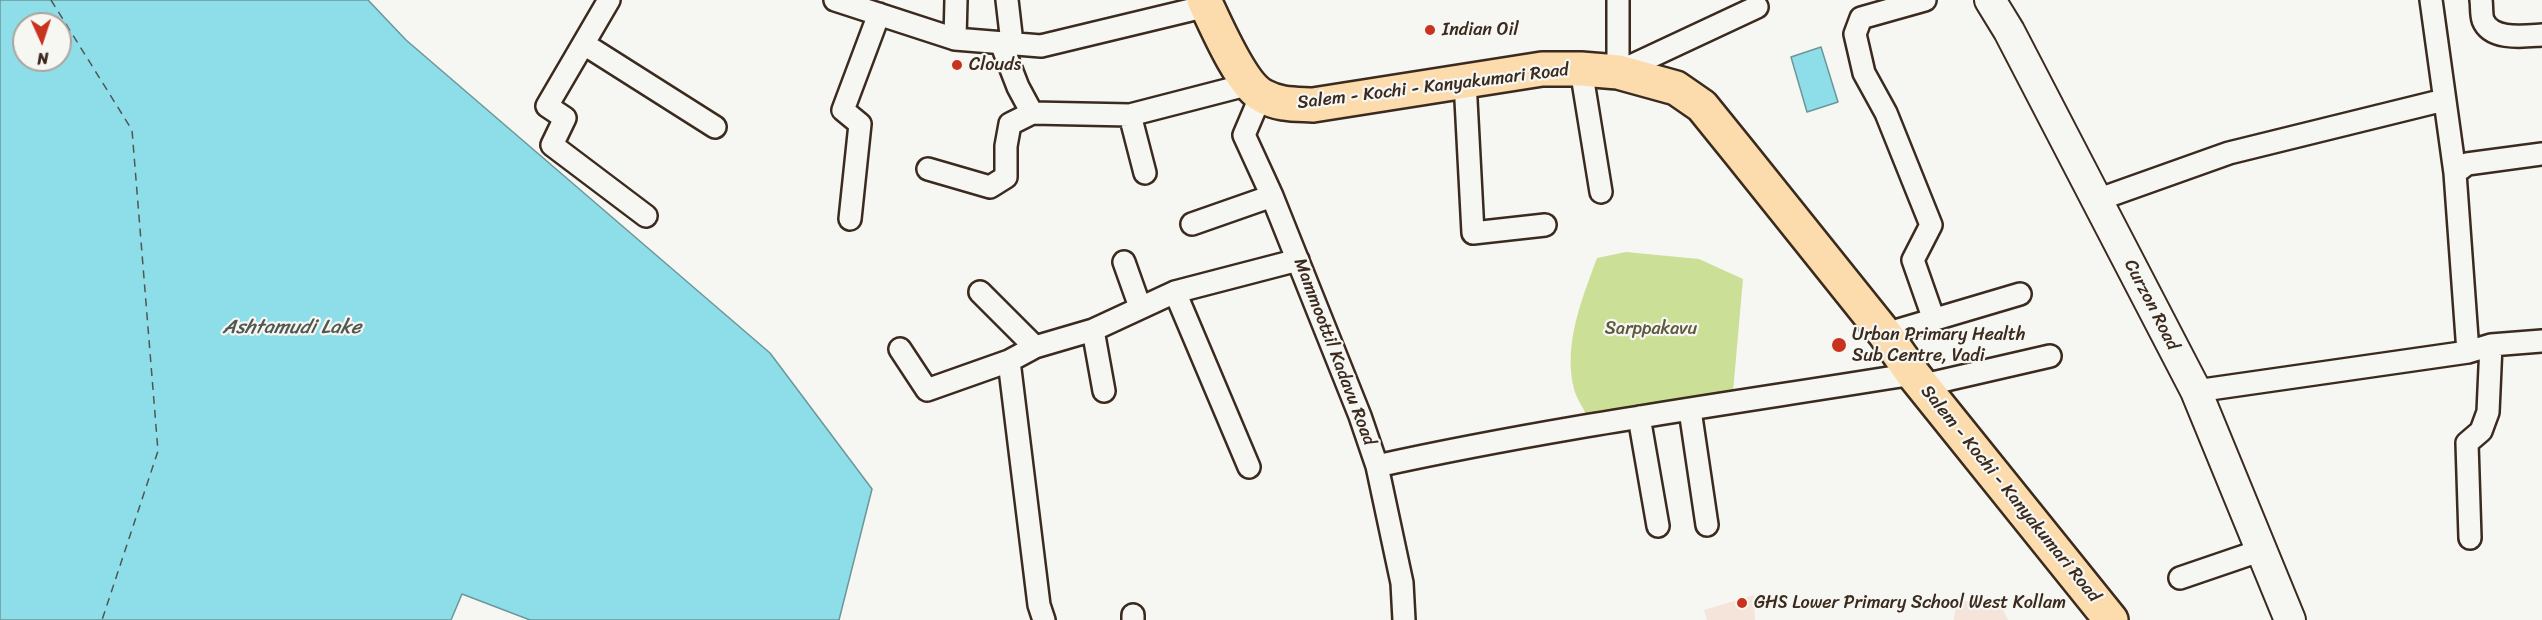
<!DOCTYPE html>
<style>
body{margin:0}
#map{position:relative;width:2542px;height:620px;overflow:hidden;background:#f6f6f2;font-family:Sriracha,sans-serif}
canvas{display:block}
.north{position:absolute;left:12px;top:12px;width:60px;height:60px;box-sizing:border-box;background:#f6f6f2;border:2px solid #aba49d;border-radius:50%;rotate:177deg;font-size:16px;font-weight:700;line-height:24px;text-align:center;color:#3b2a1e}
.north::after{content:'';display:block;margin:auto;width:21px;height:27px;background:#c8321e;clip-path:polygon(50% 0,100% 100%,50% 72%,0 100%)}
</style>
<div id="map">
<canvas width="2542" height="620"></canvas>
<div class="north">N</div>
</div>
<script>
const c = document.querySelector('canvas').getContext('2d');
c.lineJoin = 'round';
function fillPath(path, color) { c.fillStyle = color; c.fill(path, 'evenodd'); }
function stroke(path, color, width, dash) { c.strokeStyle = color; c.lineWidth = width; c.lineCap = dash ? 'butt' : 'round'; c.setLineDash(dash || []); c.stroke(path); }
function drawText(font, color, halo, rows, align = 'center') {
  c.font = font + ' Sriracha,sans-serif'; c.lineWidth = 4.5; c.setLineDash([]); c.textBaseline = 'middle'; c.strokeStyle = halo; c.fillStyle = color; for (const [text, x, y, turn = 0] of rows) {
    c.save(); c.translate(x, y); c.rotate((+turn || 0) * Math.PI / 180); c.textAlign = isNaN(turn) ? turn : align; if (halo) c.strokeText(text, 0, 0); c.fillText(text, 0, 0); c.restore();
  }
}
fillPath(new Path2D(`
 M1754 595 1755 620H1707L1704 610Z
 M1998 599 2008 620H1954L1956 602Z`), '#f4e4da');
fillPath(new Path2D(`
 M1626 252 1699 259 1743 279 1733 392 1586 414C1582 406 1576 397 1574 389 1563 344 1582 299 1597 258Z`), '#cbe096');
const water = new Path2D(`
 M0 0H368L406 40 770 353 872 489 839 620H530L462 594 451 620H0ZM24 24H60V60H24Z
 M1821 47 1838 102 1807 112 1791 57Z`);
fillPath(water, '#8edee9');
stroke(water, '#6d9698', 1.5);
stroke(new Path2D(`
 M51 0 132 130 158 451 102 620`), '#505751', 1.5, [8, 6]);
const street = new Path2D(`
 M609 0 547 106 565 118 552 145 646 216
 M835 0 955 39 1041 46 1207 6
 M1007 0 1012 43
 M1618 0V72L1757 7
 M1925 0 1861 18 1855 34 1864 73 1886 113 1931 225 1913 260 1934 320
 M2431 0 2455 173
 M2481 0C2482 6 2481 14 2483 20 2491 41 2525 36 2542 35
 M955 39 956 0
 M1001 43 1018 87 1032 113 1130 115 1250 84
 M584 44 715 127
 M1581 69 1601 192
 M1465 81 1473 233 1545 225
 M1261 95 1244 135 1272 196 1360 416 1377 466 1402 583 1404 620
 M1130 115 1145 173
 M928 169 990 187 1006 177V146L1010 124 1032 113
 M2097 200 2229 153 2444 100
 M850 219 860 124 843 110 879 14
 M1192 224 1272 196
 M1124 262 1140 307
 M980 292 1035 347
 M1175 292 1249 467
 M1093 330 1104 391
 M1885 334 2020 294
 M900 349 927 390 1009 361
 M2468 352 2455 173 2467 164 2542 154
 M1924 385 2050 356
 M2196 391 2468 352 2491 345 2542 341
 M1690 410 1707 525
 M1639 417 1658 526
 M1377 466C1554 427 1734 403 1913 374
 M2470 538 2467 443 2481 431 2488 412 2491 345
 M2180 578 2262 550
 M1133 615V620
 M1044 620 1039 605 1009 361 1035 347 1093 330 1175 292 1298 260`);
const secondary = new Path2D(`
 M1990 0 2009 31 2196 391 2290 620`);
const primary = new Path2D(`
 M1204 0C1215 23 1241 85 1263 96 1279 105 1295 104 1313 105L1542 69H1581L1618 72 1676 88 1702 106 1740 153 1885 334 1913 374 2111 620`);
stroke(street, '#3b2a1e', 26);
stroke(secondary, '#3b2a1e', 34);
stroke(primary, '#3b2a1e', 38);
stroke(street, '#f6f6f2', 21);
stroke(secondary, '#f6f6f2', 30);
stroke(primary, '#fcdcac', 33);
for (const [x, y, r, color] of [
 [1430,30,6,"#c8321e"],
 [957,65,6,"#c8321e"],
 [1839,345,8,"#c8321e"],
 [1742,603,6,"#c8321e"]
]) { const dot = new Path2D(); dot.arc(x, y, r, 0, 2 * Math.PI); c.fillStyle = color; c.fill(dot); stroke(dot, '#f6f6f2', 2); }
drawText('18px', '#3b2a1e', '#f6f6f2', [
 ["Indian Oil",1442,30],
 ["Clouds",969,65],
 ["Urban Primary Health",1852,335],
 ["Sub Centre, Vadi",1852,356],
 ["GHS Lower Primary School West Kollam",1754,603]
], 'left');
drawText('18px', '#3b2a1e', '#f6f6f2', [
 ["Salem - Kochi - Kanyakumari Road",1433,87,-7],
 ["Curzon Road",2151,305,63],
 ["Mammoottil Kadavu Road",1334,352,69],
 ["Salem - Kochi - Kanyakumari Road",2010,494,51]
]);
drawText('18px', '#5f583c', '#f6f6f2', [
 ["Sarppakavu",1651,329]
]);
drawText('italic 20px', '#505751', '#f6f6f2', [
 ["Ashtamudi Lake",292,328]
]);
</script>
